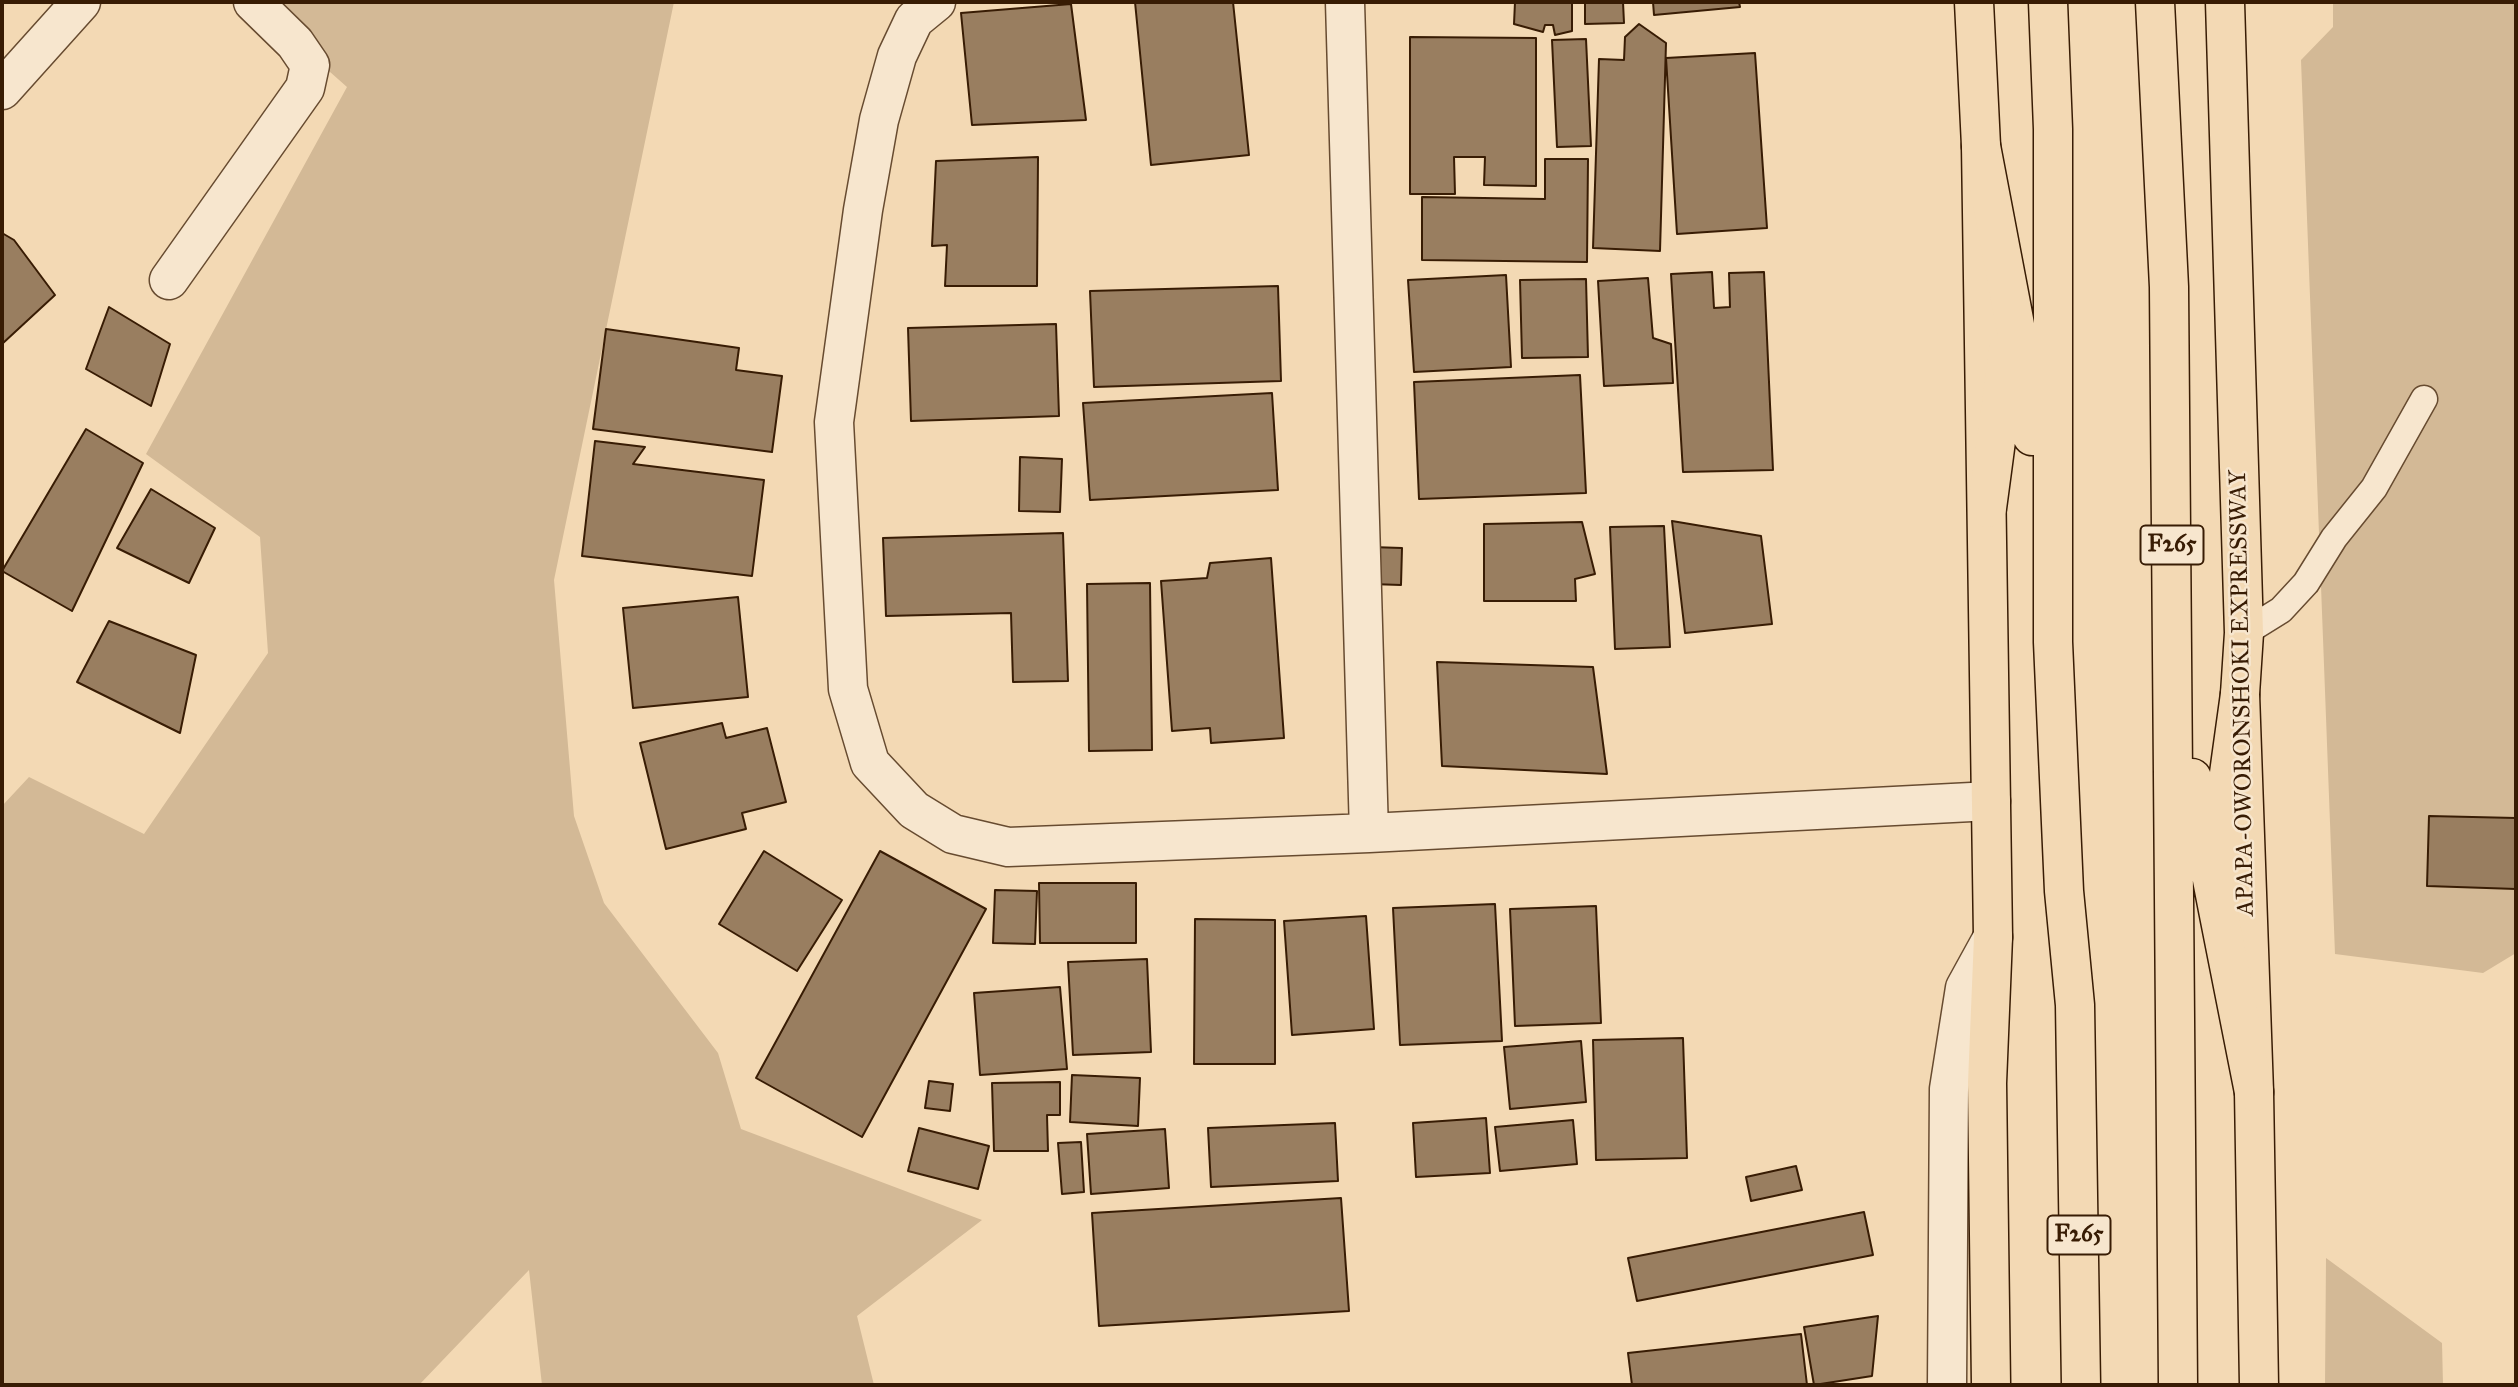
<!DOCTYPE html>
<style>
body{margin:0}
#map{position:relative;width:2518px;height:1387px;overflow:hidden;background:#f3d9b4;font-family:"IM FELL Great Primer",serif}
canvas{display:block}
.frame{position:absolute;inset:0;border:4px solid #381c04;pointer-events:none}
</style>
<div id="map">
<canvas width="2518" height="1387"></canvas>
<div class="frame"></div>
</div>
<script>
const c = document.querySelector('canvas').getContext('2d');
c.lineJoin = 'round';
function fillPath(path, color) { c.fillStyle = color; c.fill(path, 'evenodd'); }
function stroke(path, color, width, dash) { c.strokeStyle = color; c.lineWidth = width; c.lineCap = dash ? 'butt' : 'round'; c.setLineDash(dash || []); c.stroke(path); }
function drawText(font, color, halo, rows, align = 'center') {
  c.font = font + ' "IM FELL Great Primer",serif'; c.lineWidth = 5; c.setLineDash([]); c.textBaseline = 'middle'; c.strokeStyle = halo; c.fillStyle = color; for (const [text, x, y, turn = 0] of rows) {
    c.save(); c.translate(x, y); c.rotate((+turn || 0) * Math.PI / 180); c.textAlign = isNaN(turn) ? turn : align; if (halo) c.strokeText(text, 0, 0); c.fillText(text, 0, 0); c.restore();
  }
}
fillPath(new Path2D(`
 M251 2H674L554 580 574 816 604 903 718 1053 741 1129 982 1220 857 1316 874 1385H542L529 1270 419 1385H2V806L29 777 144 834 268 653 260 537 146 454 347 87Z
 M2333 2H2516V953L2483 973 2335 954 2301 60 2333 27Z
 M2326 1258 2442 1343 2443 1385H2325Z`), '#d3b996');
const building = new Path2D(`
 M1135 2H1233L1249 155 1151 165Z
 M1515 2H1572V31L1555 35 1553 25H1545L1543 32 1514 24Z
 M1585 2H1623L1624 23 1585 24Z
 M1653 2H1739L1740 7 1654 15Z
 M1071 4 1086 120 972 125 961 13Z
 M1639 24 1666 43 1660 251 1593 248 1599 59 1624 60 1625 37Z
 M1410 37 1536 38V186L1484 185 1485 157H1454L1455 194H1410Z
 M1586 39 1591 146 1557 147 1552 40Z
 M1755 53 1767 228 1677 234 1666 58Z
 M1038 157 1037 286H945L947 245 932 246 936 161Z
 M1545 159H1588L1587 262 1422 260V197L1545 199Z
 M2 233 14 240 55 295 2 344Z
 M1712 272 1714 308 1730 307 1729 273 1764 272 1773 470 1683 472 1671 274Z
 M1506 275 1511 367 1414 372 1408 280Z
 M1648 278 1653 338 1671 344 1673 383 1604 386 1598 281Z
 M1586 279 1588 357 1522 358 1520 280Z
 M1278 286 1281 381 1094 387 1090 291Z
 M109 307 170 344 151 406 86 369Z
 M1056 324 1059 416 911 421 908 328Z
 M606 329 739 348 736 370 782 376 772 452 593 429Z
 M1580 375 1586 493 1419 499 1414 382Z
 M1272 393 1278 490 1090 500 1083 403Z
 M86 429 143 463 72 611 2 571Z
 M595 441 645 447 633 464 764 480 752 576 582 556Z
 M1020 457 1062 459 1060 512 1019 511Z
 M151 489 215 528 189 583 117 548Z
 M1672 521 1761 536 1772 624 1685 633Z
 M1582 522 1595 574 1575 579 1576 601H1484V524Z
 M1664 526 1670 647 1615 649 1610 527Z
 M1063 533 1068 681 1013 682 1011 613 886 616 883 538Z
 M1371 547 1402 548 1401 585 1371 584Z
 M1271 558 1284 738 1211 743 1210 728 1172 731 1161 581 1207 578 1210 563Z
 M1150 583 1152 750 1089 751 1087 584Z
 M738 597 748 697 633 708 623 608Z
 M109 621 196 655 180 733 77 682Z
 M1437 662 1593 667 1607 774 1442 766Z
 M722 723 726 738 767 728 786 802 742 813 746 829 666 849 640 743Z
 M2429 816 2516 818V889L2427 886Z
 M764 851 842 900 797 971 719 924Z
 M880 851 986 909 862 1137 756 1078Z
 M1039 883H1136V943H1040Z
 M995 890 1037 891 1035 944 993 943Z
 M1495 904 1502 1041 1400 1045 1393 908Z
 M1596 906 1601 1023 1515 1026 1510 909Z
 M1366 916 1374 1029 1292 1035 1284 921Z
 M1195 919 1275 920V1064H1194Z
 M1147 959 1151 1052 1073 1055 1068 962Z
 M1060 987 1067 1069 980 1075 974 993Z
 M1683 1038 1687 1158 1596 1160 1593 1040Z
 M1581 1041 1586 1102 1510 1109 1504 1047Z
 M1072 1075 1140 1078 1138 1126 1070 1122Z
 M929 1081 953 1084 950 1111 925 1108Z
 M1060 1082V1115H1047L1048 1151H994L992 1083Z
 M1486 1118 1490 1173 1416 1177 1413 1123Z
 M1573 1120 1577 1164 1500 1171 1495 1127Z
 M1335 1123 1338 1181 1211 1187 1208 1128Z
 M919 1128 989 1146 978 1189 908 1171Z
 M1165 1129 1169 1188 1091 1194 1087 1134Z
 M1081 1142 1084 1192 1062 1194 1058 1143Z
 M1796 1166 1802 1190 1751 1201 1746 1177Z
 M1341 1198 1349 1311 1099 1326 1092 1213Z
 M1864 1212 1873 1255 1637 1301 1628 1258Z
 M1878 1316 1872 1376 1814 1385 1804 1327Z
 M1801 1334 1807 1385H1632L1628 1353Z`);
fillPath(building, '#997e60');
stroke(building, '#381c04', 2);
const service = new Path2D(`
 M2244 633 2281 610 2306 583 2334 538 2374 488 2424 399`);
const minor = new Path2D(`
 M936 2 914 20 897 56 879 120 863 210 834 422 848 689 870 763 914 810 953 834 1008 847 1369 833 1991 801
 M1345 2 1369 833
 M2 90 81 2
 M169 280 305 88 310 65 295 43 253 2
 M1947 1385 1949 1089 1965 988 1993 937`);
const primary = new Path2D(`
 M1974 2 1981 146 1993 937 1987 1083 1991 1385
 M2225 2 2244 633 2240 694 2254 1092 2259 1385`);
const motorway = new Path2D(`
 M2048 2 2053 129V642L2064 891 2075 1005 2081 1385
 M2155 2 2169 287 2178 1385
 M1981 146 2027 388 2032 436
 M1987 508 2008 351
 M2192 778 2254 1092
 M2217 860 2240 694`);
stroke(service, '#674b30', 29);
stroke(minor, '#674b30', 41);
stroke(primary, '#381c04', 41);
stroke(motorway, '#381c04', 41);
stroke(service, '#f7e6ce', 26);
stroke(minor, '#f7e6ce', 38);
stroke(primary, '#f3d9b4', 38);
stroke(motorway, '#f3d9b4', 38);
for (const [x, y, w] of [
 [2172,545,63],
 [2079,1235,63]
]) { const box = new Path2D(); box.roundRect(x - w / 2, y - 19.5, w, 39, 5); c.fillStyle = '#f7e6ce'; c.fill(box); stroke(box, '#381c04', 2); }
drawText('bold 23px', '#381c04', null, [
 ["F265",2172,545],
 ["F265",2079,1235]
]);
drawText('24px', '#381c04', '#f7e6ce', [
 ["APAPA-OWORONSHOKI EXPRESSWAY",2243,693,-91]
]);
</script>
